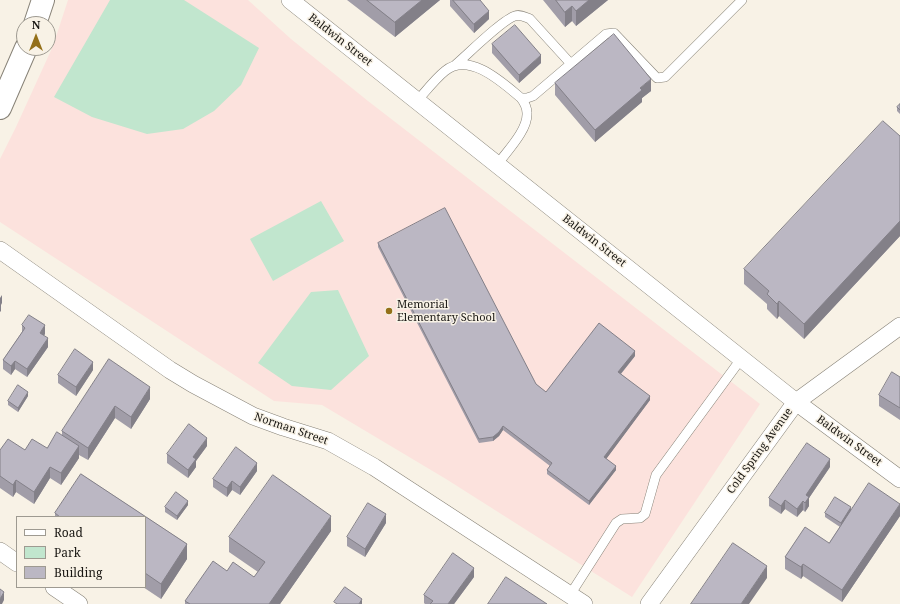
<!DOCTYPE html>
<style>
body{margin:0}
#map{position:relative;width:900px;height:604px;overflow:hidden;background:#f8f2e6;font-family:"Noto Serif",serif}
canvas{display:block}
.legend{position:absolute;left:16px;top:516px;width:130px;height:72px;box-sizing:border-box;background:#f8f2e6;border:1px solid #9e9a91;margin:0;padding:5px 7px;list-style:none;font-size:12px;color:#181612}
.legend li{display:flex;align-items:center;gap:8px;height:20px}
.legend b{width:20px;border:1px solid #9e9a91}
.north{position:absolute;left:16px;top:16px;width:40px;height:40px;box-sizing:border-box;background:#f8f2e6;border:1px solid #9e9a91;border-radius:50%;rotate:0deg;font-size:11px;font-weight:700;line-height:16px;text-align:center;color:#181612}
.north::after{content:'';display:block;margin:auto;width:14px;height:18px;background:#947019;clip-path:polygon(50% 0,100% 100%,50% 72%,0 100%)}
</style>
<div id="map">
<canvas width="900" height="604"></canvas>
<ul class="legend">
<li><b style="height:5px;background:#fff"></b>Road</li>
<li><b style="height:11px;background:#c1e6ce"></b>Park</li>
<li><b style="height:11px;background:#bbb7c3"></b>Building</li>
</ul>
<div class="north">N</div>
</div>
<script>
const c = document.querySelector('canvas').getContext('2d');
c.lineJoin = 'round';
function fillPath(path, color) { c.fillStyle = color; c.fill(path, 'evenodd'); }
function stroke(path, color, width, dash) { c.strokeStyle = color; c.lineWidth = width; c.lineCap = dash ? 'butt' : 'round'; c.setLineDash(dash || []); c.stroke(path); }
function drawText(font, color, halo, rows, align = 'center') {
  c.font = font + ' "Noto Serif",serif'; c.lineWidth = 3; c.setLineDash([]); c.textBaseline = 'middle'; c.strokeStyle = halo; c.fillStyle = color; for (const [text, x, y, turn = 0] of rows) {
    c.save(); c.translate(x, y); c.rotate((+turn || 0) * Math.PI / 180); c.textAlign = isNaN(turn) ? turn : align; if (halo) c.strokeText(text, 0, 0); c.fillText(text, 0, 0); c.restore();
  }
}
fillPath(new Path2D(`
 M68 0H248L291 39 368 101 760 404 632 597 446 479 322 405 274 401 0 222V159L16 127 53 46Z`), '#fce2dd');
fillPath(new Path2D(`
 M110 0H184L259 48 241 85 214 111 183 129 147 134 92 117 54 97Z
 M321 201 344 241 273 281 250 239Z
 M338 290 369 356 331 390 292 386 258 363 311 292Z`), '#c1e6ce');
const lane = new Path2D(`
 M454 66C466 56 503 19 515 16 520 14 525 17 530 19L571 64
 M417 101C426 91 435 79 445 71 469 51 503 83 521 98H527L533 96 606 34 614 33 657 78 665 77 742 0
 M497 165C507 151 528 130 527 113 527 107 524 102 521 98
 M570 595 616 523 622 519 640 518 645 514 656 475 741 359`);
const street = new Path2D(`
 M290 0 796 402 900 479
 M0 250 170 370 193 384 253 416 283 427 328 441 374 467 584 604
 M0 551 17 563
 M54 587 79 604
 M649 604 796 402 900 326`);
const secondary = new Path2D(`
 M35 24 43 0
 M0 108 26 48`);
stroke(lane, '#878277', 10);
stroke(street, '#878277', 18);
stroke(secondary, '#878277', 24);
stroke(lane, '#fff', 9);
stroke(street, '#fff', 17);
stroke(secondary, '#fff', 22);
fillPath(new Path2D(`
 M347 0H440L395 37Z
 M450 0H480L489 19 474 33 450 6Z
 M543 0H608L576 26 572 21 565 27Z
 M492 44 541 63 519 83 492 53Z
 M555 83 651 91 642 98V102L595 142 555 95Z
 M900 104V114L897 111V107Z
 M900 136V236L804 339 779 316 777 319 767 309V304L744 284V269Z
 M378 243 536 384 546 392 635 356 621 374 650 400 606 459 616 470 589 505 547 474V470L550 466 503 430 499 436 493 441 479 443 378 247Z
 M22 325 45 334 43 336 48 347 27 377 15 369 11 375 3 369V360L22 332Z
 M109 359 150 399 131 429 115 418 88 460 79 455V458L61 485 50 478 34 504 16 492 13 497 0 488V450H25L47 448 62 435V431Z
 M93 370 76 396 58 383V375Z
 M900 377V420L879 406V395Z
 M28 396 18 412 8 405V401Z
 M207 446 196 461V467L188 478 167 463V454Z
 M830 467 809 498V506L805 512 803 510 797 517 785 509 781 514 769 506V498Z
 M257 471 240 495 232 490 227 497 213 487V479Z
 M81 474 187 544V559L161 599 143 587H145V517H55V513Z
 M188 505 177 520 165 512V507Z
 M851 510 900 516 842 602 803 576 801 579 785 569V557L829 543 840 527 825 517V513Z
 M386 523 365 557 347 546V537Z
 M331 531 280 604H185V601L227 571 254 577 258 572 229 552V537Z
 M474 577 454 604H425L424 603V595Z`), '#a19da8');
fillPath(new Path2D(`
 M422 0H440L395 37V22Z
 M589 0H608L576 26V11Z
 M572 6V21L565 27V12Z
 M489 11V19L474 33V24Z
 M541 55V63L519 83V75Z
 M651 79V91L642 98V102L595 142V130L640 88Z
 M900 221V236L804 339V324Z
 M2 295V303L1 305V311L0 312V298Z
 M779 301V316L777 319V304Z
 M45 325V334L40 341V333Z
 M48 338V347L27 377V369Z
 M635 351V356L618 377V372Z
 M15 361V369L11 375V366Z
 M93 362V370L76 396V387Z
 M150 387V399L131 429V417Z
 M28 392V396L18 412V408Z
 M650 396V400L604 462V457Z
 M115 406V418L88 460V448Z
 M503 426V430L499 436 493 441V437Z
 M207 438V446L196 461V467L188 478V470L193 457Z
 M79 446V458L61 485V473Z
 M830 459V467L809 498V506L805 512 806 495Z
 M257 463V471L240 495V487Z
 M616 466V470L589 505V501Z
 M50 467V478L34 504V492Z
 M16 480V492L13 497V485Z
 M232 481V490L227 497V488Z
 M785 500V509L781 514V506Z
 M188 501V505L177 520V516Z
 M803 501V510L797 517V509Z
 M900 504V516L842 602V590Z
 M851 507V512L841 528V523Z
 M386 514V523L365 557V549Z
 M331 516V531L280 604H269Z
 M187 544V559L161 599V584Z
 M803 564V576L801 579V567Z
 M767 566V578L749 604H741Z
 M474 568V577L454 604H448Z
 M4 592V600L2 604H0V599Z
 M362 599V604H359Z`), '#838088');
const building = new Path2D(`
 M367 0H422L395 22Z
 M453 0H480L489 11 474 24Z
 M556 0H589L576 11 572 6 565 12Z
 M515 25 541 55 519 75 492 44Z
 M614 34 651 79 640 88 642 90 595 130 555 83Z
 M900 104V110L897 107Z
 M883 121 900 136V221L804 324 779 301 777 304 767 294 769 291 744 269Z
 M445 208 536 384 546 392 599 323 635 351 618 372 650 396 604 457 616 466 589 501 547 470 552 463 503 426 499 432 493 437 479 439 378 243Z
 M29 315 45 325 40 333 48 338 27 369 15 361 11 366 3 360 25 328 22 325Z
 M75 349 93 362 76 387 58 375Z
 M109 359 150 387 131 417 115 406 88 448 62 431Z
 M892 372 900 377V408L879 395Z
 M18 385 28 392 18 408 8 401Z
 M189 424 207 438 193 457 196 459 188 470 167 454Z
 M57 432 79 446 61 473 50 467 34 492 16 480 13 485 0 476V450L8 439 25 450 32 439 47 448Z
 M807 443 830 459 806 495 809 497 805 503 803 501 797 509 785 500 781 506 769 498Z
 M236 447 257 463 240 487 232 481 227 488 213 479Z
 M81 474 187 544 161 584 145 573V517H60L55 513Z
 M273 475 331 516 269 604H190L185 601 213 561 227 571 233 562 254 577 265 562 229 537Z
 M869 483 900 504 842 590 803 564 801 567 785 557 805 527 829 543Z
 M176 492 188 501 177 516 165 507Z
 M835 497 851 507 841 523 825 513Z
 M368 503 386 514 365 549 347 537Z
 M733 543 767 566 741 604H691Z
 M453 553 474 568 448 604H430L433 601 424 595Z
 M506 577 547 604H488Z
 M345 587 362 599 359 604H337L334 602Z
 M0 589 4 592 0 599Z`);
fillPath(building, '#bbb7c3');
stroke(building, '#838088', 1);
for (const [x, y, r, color] of [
 [389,311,4,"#947019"]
]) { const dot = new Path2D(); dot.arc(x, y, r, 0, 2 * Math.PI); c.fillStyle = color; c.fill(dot); stroke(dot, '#f8f2e6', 1.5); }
drawText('11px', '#181612', '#f8f2e6', [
 ["Baldwin Street",340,40,38],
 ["Baldwin Street",594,241,38],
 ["Norman Street",291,429,19],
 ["Baldwin Street",849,441,36],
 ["Cold Spring Avenue",760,451,-54]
]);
drawText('11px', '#181612', '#f8f2e6', [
 ["Memorial",397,305],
 ["Elementary School",397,318]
], 'left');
</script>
